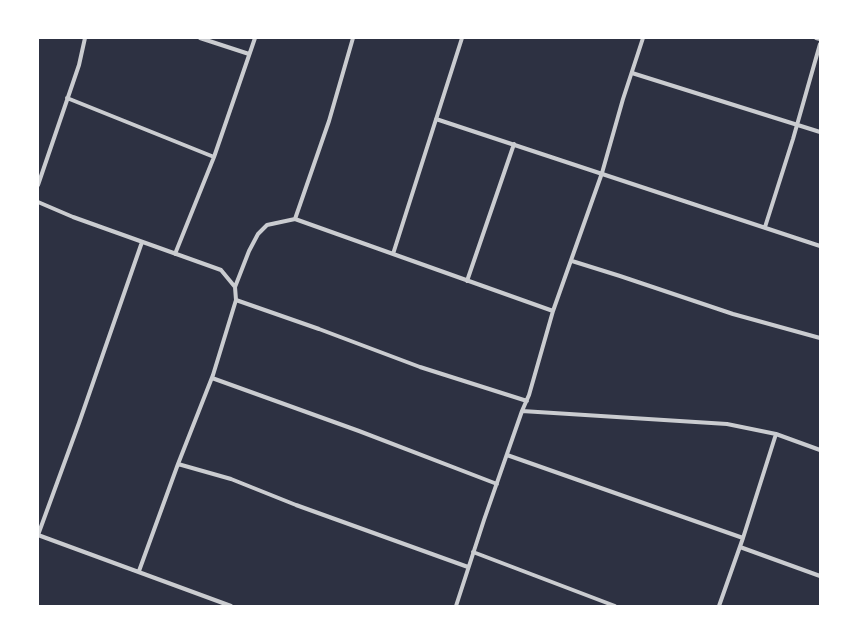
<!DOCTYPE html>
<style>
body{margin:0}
#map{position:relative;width:858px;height:644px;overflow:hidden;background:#2d3142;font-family:Barlow,sans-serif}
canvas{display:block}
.frame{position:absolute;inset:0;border:39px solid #fff;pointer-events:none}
</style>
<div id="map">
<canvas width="858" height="644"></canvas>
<div class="frame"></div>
</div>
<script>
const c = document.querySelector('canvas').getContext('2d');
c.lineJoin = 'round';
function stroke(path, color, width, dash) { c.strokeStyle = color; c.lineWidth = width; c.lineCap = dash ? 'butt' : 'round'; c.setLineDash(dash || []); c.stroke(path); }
stroke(new Path2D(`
 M200 38 249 54
 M816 38 820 39
 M632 73 820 132
 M67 98 214 157
 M436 119 820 246
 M38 185 79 65 85 38
 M38 202 73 217 221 270 235 287
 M295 219 329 121 353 38
 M765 227 793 139 820 44
 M175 254 214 157 255 38
 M393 254 462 38
 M572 261 620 276 733 314 820 338
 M467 281 514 144
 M236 300 319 329 420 367 527 401
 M212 378 359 431 497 484
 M522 411 727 424 776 434 820 450
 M507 455 743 538
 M178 464 231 479 296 505 468 567
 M38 535 79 423 142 242
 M38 535 231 606
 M740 547 820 576
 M473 552 615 606
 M139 571 178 464 213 375 236 300 235 287 249 251 258 234 267 225 295 219 553 311
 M456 606 484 520 522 411 529 395 553 311 602 173 623 99 643 38
 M719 606 743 538 776 434`), '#caccd0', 4);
</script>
